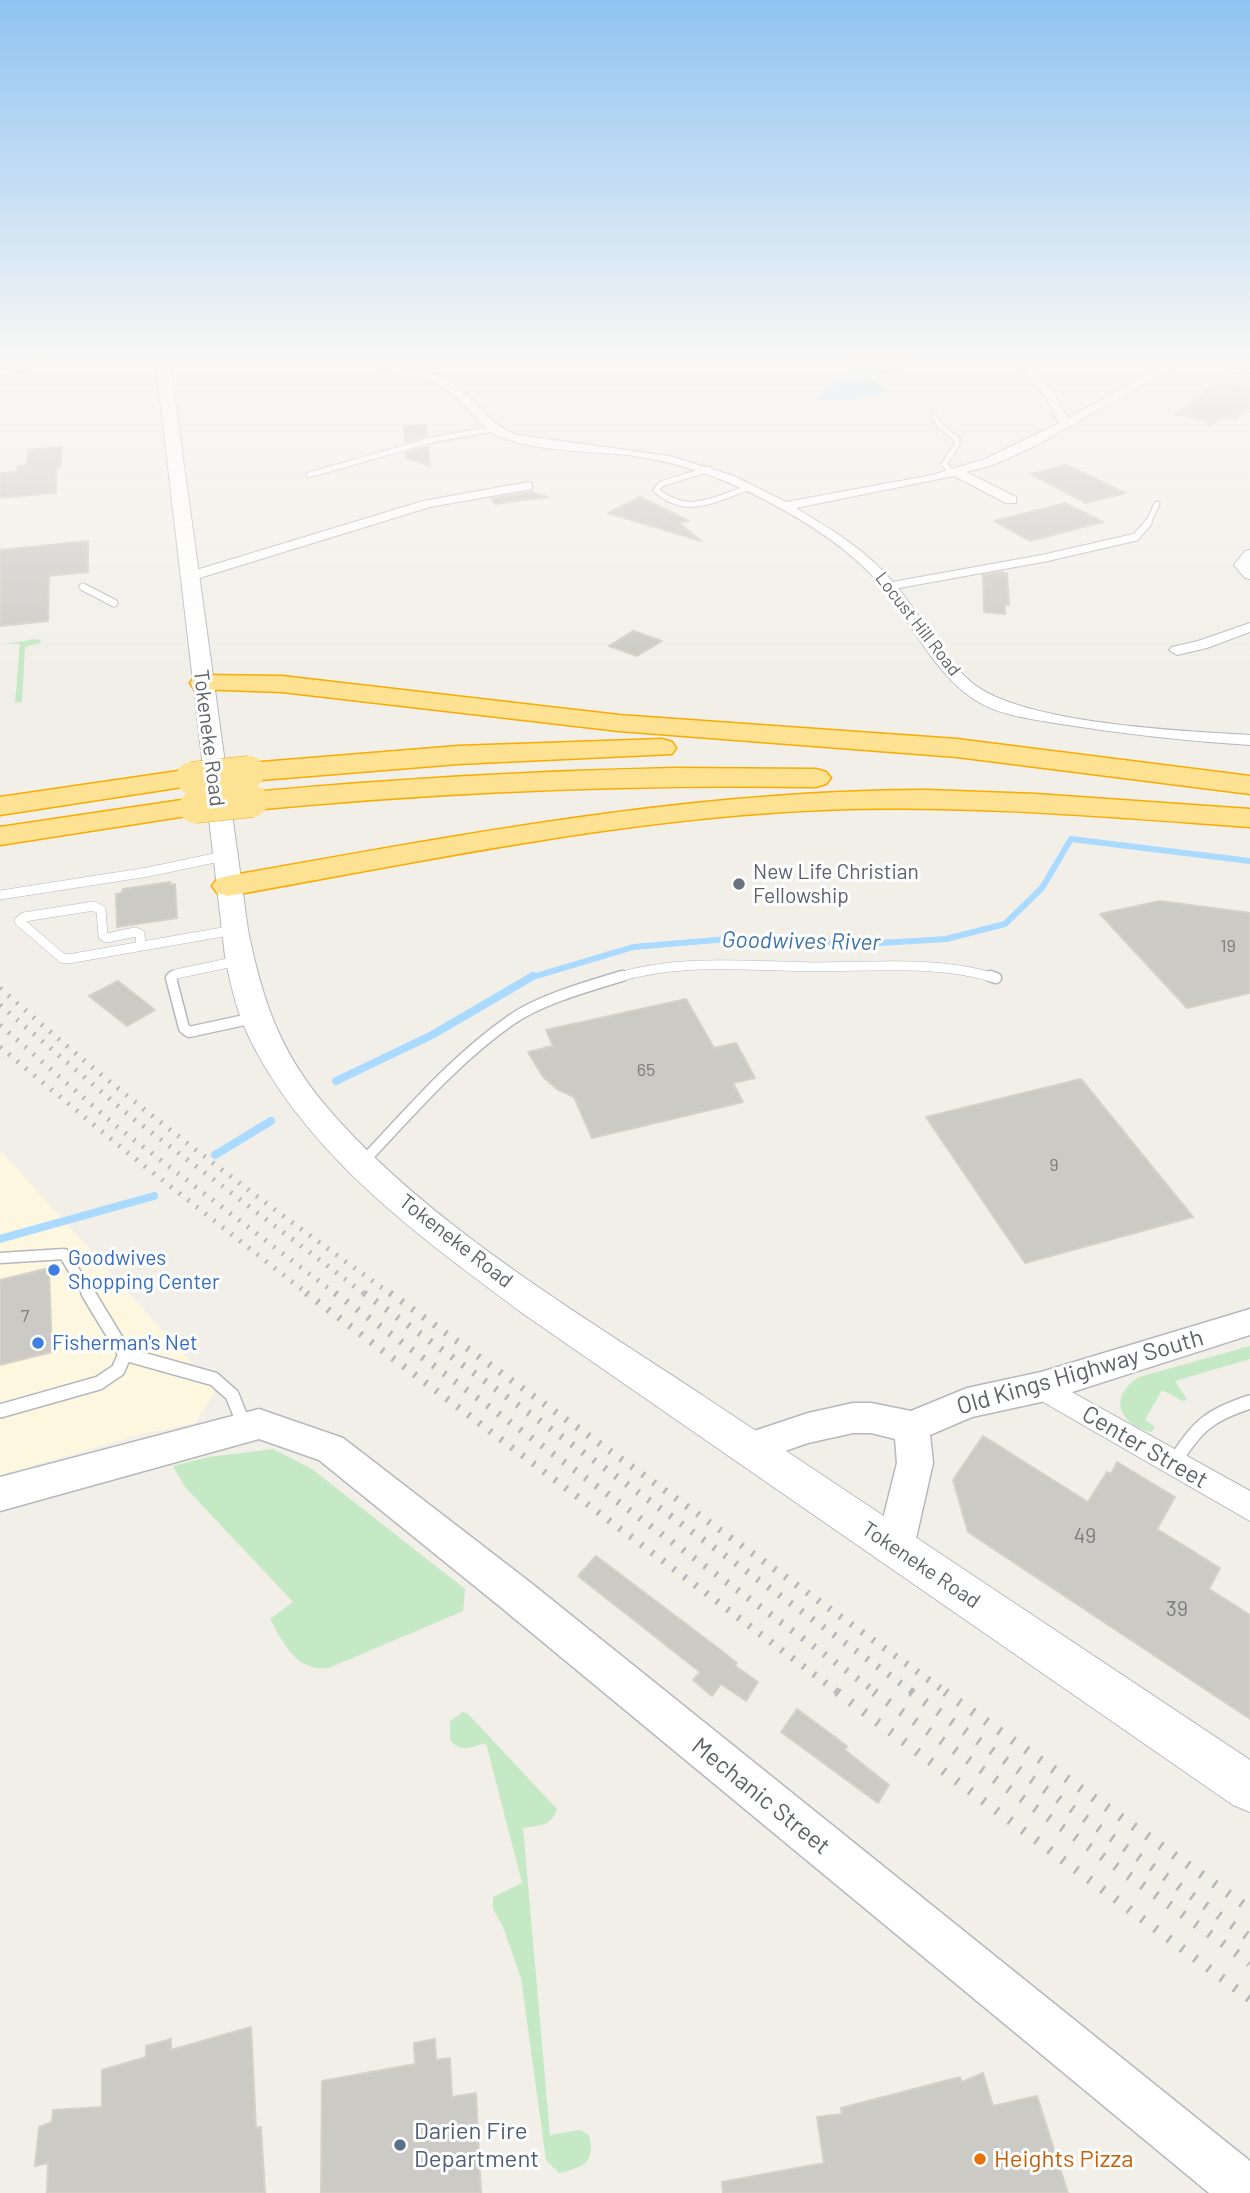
<!DOCTYPE html>
<style>
body{margin:0}
canvas{display:block;background:#f1efe8}
</style>
<canvas width="1250" height="2193"></canvas>
<script>
const c = document.querySelector('canvas').getContext('2d');
c.lineJoin = 'round';
function fillPath(path, color) { c.fillStyle = color; c.fill(path, 'evenodd'); }
function stroke(path, color, width, dash) { c.strokeStyle = color; c.lineWidth = width; c.lineCap = dash ? 'butt' : 'round'; c.setLineDash(dash || []); c.stroke(path); }
function drawText(font, color, halo, rows, align = 'center') {
  c.font = font + ' Barlow,sans-serif'; c.lineWidth = 6; c.setLineDash([]); c.textBaseline = 'middle'; c.strokeStyle = halo; c.fillStyle = color; for (const [text, x, y, turn = 0] of rows) {
    c.save(); c.translate(x, y); c.rotate((+turn || 0) * Math.PI / 180); c.textAlign = isNaN(turn) ? turn : align; if (halo) c.strokeText(text, 0, 0); c.fillText(text, 0, 0); c.restore();
  }
}
fillPath(new Path2D(`
 M0 1150 216 1390 195 1423 138 1435 0 1475Z`), '#fef7e0');
fillPath(new Path2D(`
 M35 639 40 640 41 643 25 647 22 702 15 703 20 644H6Z
 M1250 1346V1359L1175 1381 1187 1400 1183 1401 1162 1390 1145 1420 1155 1427 1151 1432C1118 1424 1108 1396 1139 1377Z
 M273 1449 312 1469 465 1589 463 1611 329 1668C295 1671 285 1645 270 1619L293 1602 185 1487 173 1466 209 1457Z
 M463 1712 468 1714 557 1809C551 1827 539 1825 523 1828L550 2135 580 2130 589 2135C596 2164 583 2167 559 2173L546 2160 521 1978 503 1927 493 1909V1897L522 1883 486 1743C473 1746 461 1754 450 1740V1721Z`), '#c5e8c5');
fillPath(new Path2D(`
 M862 364H902L905 367 892 374 869 376 870 380 887 388C878 399 831 405 819 399L825 390Z`), '#aadaff');
stroke(new Path2D(`
 M529 978 633 947 740 938 865 944 946 939 1005 924 1042 888 1071 839 1250 861`), '#aadaff', 6);
stroke(new Path2D(`
 M336 1081 432 1035 533 976
 M215 1155 271 1121
 M0 1239 154 1196`), '#aadaff', 8);
const building = new Path2D(`
 M1217 384 1250 387V407L1235 419 1223 417 1210 426 1204 421 1175 414Z
 M426 425 427 436 405 442 404 426Z
 M61 447V467L56 468V493L0 498V473L17 472 18 466 27 465 28 450Z
 M428 447 430 466 406 458V453Z
 M1066 465 1075 469 1126 493 1086 503 1031 474Z
 M531 492 548 497 495 504 491 499Z
 M640 497 689 521 679 523 701 541 608 513Z
 M1065 503 1103 522 1030 541 994 521Z
 M88 541V572L49 576 48 621 0 626V550Z
 M1003 572V575L1007 573 1009 605H1005V614L984 612 983 575Z
 M633 631 662 641 637 656 609 646Z
 M170 882V885L175 884 177 918 117 927 116 894 122 893 123 889Z
 M1160 901 1250 913V993L1187 1008 1100 914Z
 M118 981 155 1010 127 1026 89 996Z
 M686 999 714 1048 736 1043 755 1078 733 1083 743 1102 592 1138 574 1097 557 1089 543 1077 528 1052 553 1046 546 1030Z
 M1081 1079 1193 1217 1025 1263 926 1117Z
 M49 1268 52 1352 0 1365V1280Z
 M983 1436 1088 1502 1107 1472 1111 1474 1117 1462 1175 1497 1157 1529 1220 1568 1209 1589 1250 1615V1719L968 1532 953 1480Z
 M596 1556 718 1648 737 1663 735 1666 758 1682 746 1701 721 1684 712 1696 693 1680 700 1672 578 1576Z
 M797 1709 847 1746 845 1750 889 1785 878 1803 781 1732Z
 M251 2027 256 2128 261 2127 265 2193H47L48 2163 35 2166 39 2127 52 2122 53 2110 102 2107V2070L146 2057V2046L171 2039V2050Z
 M435 2039 436 2060 450 2058 452 2097 476 2093 481 2193H321L322 2081 415 2064 414 2043Z
 M983 2073 993 2106 1037 2096 1068 2193H723L722 2182 824 2163 817 2117 842 2114 841 2108 960 2077 962 2082Z`);
fillPath(building, '#cccac5');
stroke(building, '#d6d1c6', 2);
const serviceFar4 = new Path2D(`
 M934 417 941 427 957 439V445L944 464 953 474
 M709 469 661 484 656 490C688 518 716 498 751 487
 M309 475 432 440 493 429
 M1147 525 1157 504`);
const serviceFar3 = new Path2D(`
 M890 586 1045 558 1136 537 1148 523
 M83 587 114 603`);
const serviceFar2 = new Path2D(`
 M0 895 148 872 224 856
 M141 946 140 934 135 932 107 938 103 936 101 910 94 906 24 917 19 921 62 958 68 959 234 930
 M171 978 176 974 238 961
 M616 978C679 958 749 966 814 967 873 967 938 960 995 978`);
const serviceFar1 = new Path2D(`
 M173 976 171 978 184 1028 189 1032 254 1018
 M990 976 996 978
 M363 1162C410 1112 455 1059 511 1020 539 1000 589 986 622 976
 M0 1258 64 1254 89 1295`);
const service = new Path2D(`
 M125 1354 214 1379 232 1395 245 1427
 M0 1411 99 1383 118 1370 125 1354 88 1293
 M1174 1463C1196 1427 1209 1415 1250 1402`);
const minor = new Path2D(`
 M25 364H46L0 375V369Z
 M372 364C403 364 444 372 468 395 487 412 491 425 517 435L670 456 734 476 786 502 932 475 985 459 1059 423 1045 397 1019 364H1030L1054 394 1068 418 1166 364H1179L1033 447 993 465 966 472 1016 497V503H1006L954 476 796 508C831 529 866 550 893 582 920 614 939 654 971 682 1021 724 1182 731 1250 735V745C1186 741 1124 734 1061 724 1032 719 1000 716 975 700 934 673 914 626 885 590 850 546 793 513 743 489 706 472 667 460 627 455 586 451 545 452 506 439 476 429 466 397 437 384 417 376 389 376 372 364Z
 M1221 364H1250V368L1226 367Z
 M528 482 532 483V489L430 507 193 580 188 581 181 577 183 574 423 501Z
 M1250 550V579L1245 578 1234 565 1245 551Z
 M1250 623V632L1207 648 1177 655 1169 650 1172 647 1198 641Z
 M1041 1375 1250 1491V1521L1031 1395 1027 1387 1031 1379Z`);
const tertiary = new Path2D(`
 M1250 1309V1335L1041 1402 972 1417 930 1435 933 1463 914 1547 908 1559 895 1565 882 1559 876 1547 897 1463 895 1439 871 1433H853L808 1443 748 1464 736 1459 730 1448 736 1437 808 1413 853 1403H871L911 1411 967 1388 1041 1372Z
 M259 1409 343 1438 531 1583 1250 2161V2193H1209L503 1609 319 1460 259 1439 0 1511V1477Z`);
const secondary = new Path2D(`
 M156 364H170L248 930C262 999 279 1050 325 1105 425 1223 577 1312 705 1397 887 1518 1068 1639 1250 1760V1812L1233 1805 525 1315C420 1237 305 1155 247 1033 236 1009 230 982 225 956Z`);
const motorway = new Path2D(`
 M203 675 282 676 619 715 957 739 1250 776V794L957 757 619 731 282 692 194 689 190 683 194 677Z
 M662 739 672 742 676 748 672 754 458 764 249 781 239 778 234 772 239 766 249 763 458 746Z
 M675 768 816 769 826 772 831 778 826 784 816 787C627 784 440 792 252 810L241 807 237 801 241 795 252 792C393 779 533 771 675 768Z
 M192 769 202 772 207 778 202 784 0 815V797Z
 M928 790 1036 794 1250 809V827C1108 817 966 804 823 810 623 818 425 861 228 896L217 893 212 886 217 879 228 876C460 835 691 790 928 790Z
 M195 798 206 801 210 807 206 813 0 845V827Z`);
stroke(serviceFar4, '#b5b8bc', 7);
stroke(serviceFar3, '#b5b8bc', 9);
stroke(serviceFar2, '#b5b8bc', 10);
stroke(serviceFar1, '#b5b8bc', 13);
stroke(service, '#b5b8bc', 16);
stroke(minor, '#b5b8bc', 2);
stroke(tertiary, '#b5b8bc', 3);
stroke(secondary, '#b6babf', 2);
stroke(motorway, '#f9ab00', 3);
stroke(serviceFar4, '#fff', 5);
stroke(serviceFar3, '#fff', 7);
stroke(serviceFar2, '#fff', 9);
stroke(serviceFar1, '#fff', 10);
stroke(service, '#fff', 13);
fillPath(minor, '#fff');
fillPath(tertiary, '#fff');
fillPath(secondary, '#fff');
fillPath(motorway, '#fde293');
stroke(new Path2D(`
 M0 988C124 1099 257 1198 392 1295
 M0 1005 131 1117 366 1295
 M0 1025 116 1126 337 1295
 M0 1047 128 1153 309 1295`), '#b6b7b8', 5, [2, 9]);
stroke(new Path2D(`
 M306 1293 839 1693
 M335 1293 877 1693
 M364 1293 914 1693
 M390 1293 947 1693`), '#b6b7b8', 7, [2.5, 11]);
stroke(new Path2D(`
 M837 1692 1250 1999
 M874 1692 1250 1963
 M911 1692 1250 1938
 M945 1692 1250 1909`), '#b6b7b8', 9, [2.5, 14]);
const motorwayBridge = new Path2D(`
 M192 778 249 772
 M195 807 252 801`);
stroke(motorwayBridge, '#f9ab00', 33, []);
stroke(motorwayBridge, '#fde293', 32);
const sky = c.createLinearGradient(0, 0, 0, 671);
sky.addColorStop(0, '#8fc3f1');
sky.addColorStop(0.54, '#f9f8f5');
sky.addColorStop(1, '#f9f8f500');
c.fillStyle = sky;
c.fillRect(0, 0, 1250, 671);
for (const [x, y, r, color] of [
 [739,884,7,"#6b7280"],
 [54,1270,7,"#3f7fe0"],
 [38,1343,7,"#3f7fe0"],
 [400,2145,7,"#5c6f8a"],
 [980,2159,7,"#e8710a"]
]) { const dot = new Path2D(); dot.arc(x, y, r, 0, 2 * Math.PI); c.fillStyle = color; c.fill(dot); stroke(dot, '#fff', 2.5); }
drawText('18px', '#5f6368', '#fff', [
 ["Locust Hill Road",918,624,52]
]);
drawText('18px', '#7a7d7f', null, [
 ["19",1228,946],
 ["65",646,1070],
 ["9",1054,1165],
 ["7",25,1316]
]);
drawText('21px', '#5f6368', '#fff', [
 ["Tokeneke Road",209,738,83],
 ["Tokeneke Road",456,1241,38],
 ["Tokeneke Road",921,1565,34]
]);
drawText('21px', '#5b616d', '#fff', [
 ["New Life Christian",753,872],
 ["Fellowship",753,896]
], 'left');
drawText('21px', '#366cbe', '#fff', [
 ["Goodwives",68,1258],
 ["Shopping Center",68,1282],
 ["Fisherman's Net",52,1343]
], 'left');
drawText('21px', '#7a7d7f', null, [
 ["49",1085,1536],
 ["39",1177,1609]
]);
drawText('italic 23px', '#4174aa', '#fff', [
 ["Goodwives River",801,941,1]
]);
drawText('24px', '#5f6368', '#fff', [
 ["Old Kings Highway South",1080,1372,-16],
 ["Center Street",1145,1447,30],
 ["Mechanic Street",761,1796,39]
]);
drawText('24px', '#4e5e75', '#fff', [
 ["Darien Fire",414,2131],
 ["Department",414,2159]
], 'left');
drawText('24px', '#c56008', '#fff', [
 ["Heights Pizza",994,2159]
], 'left');
</script>
